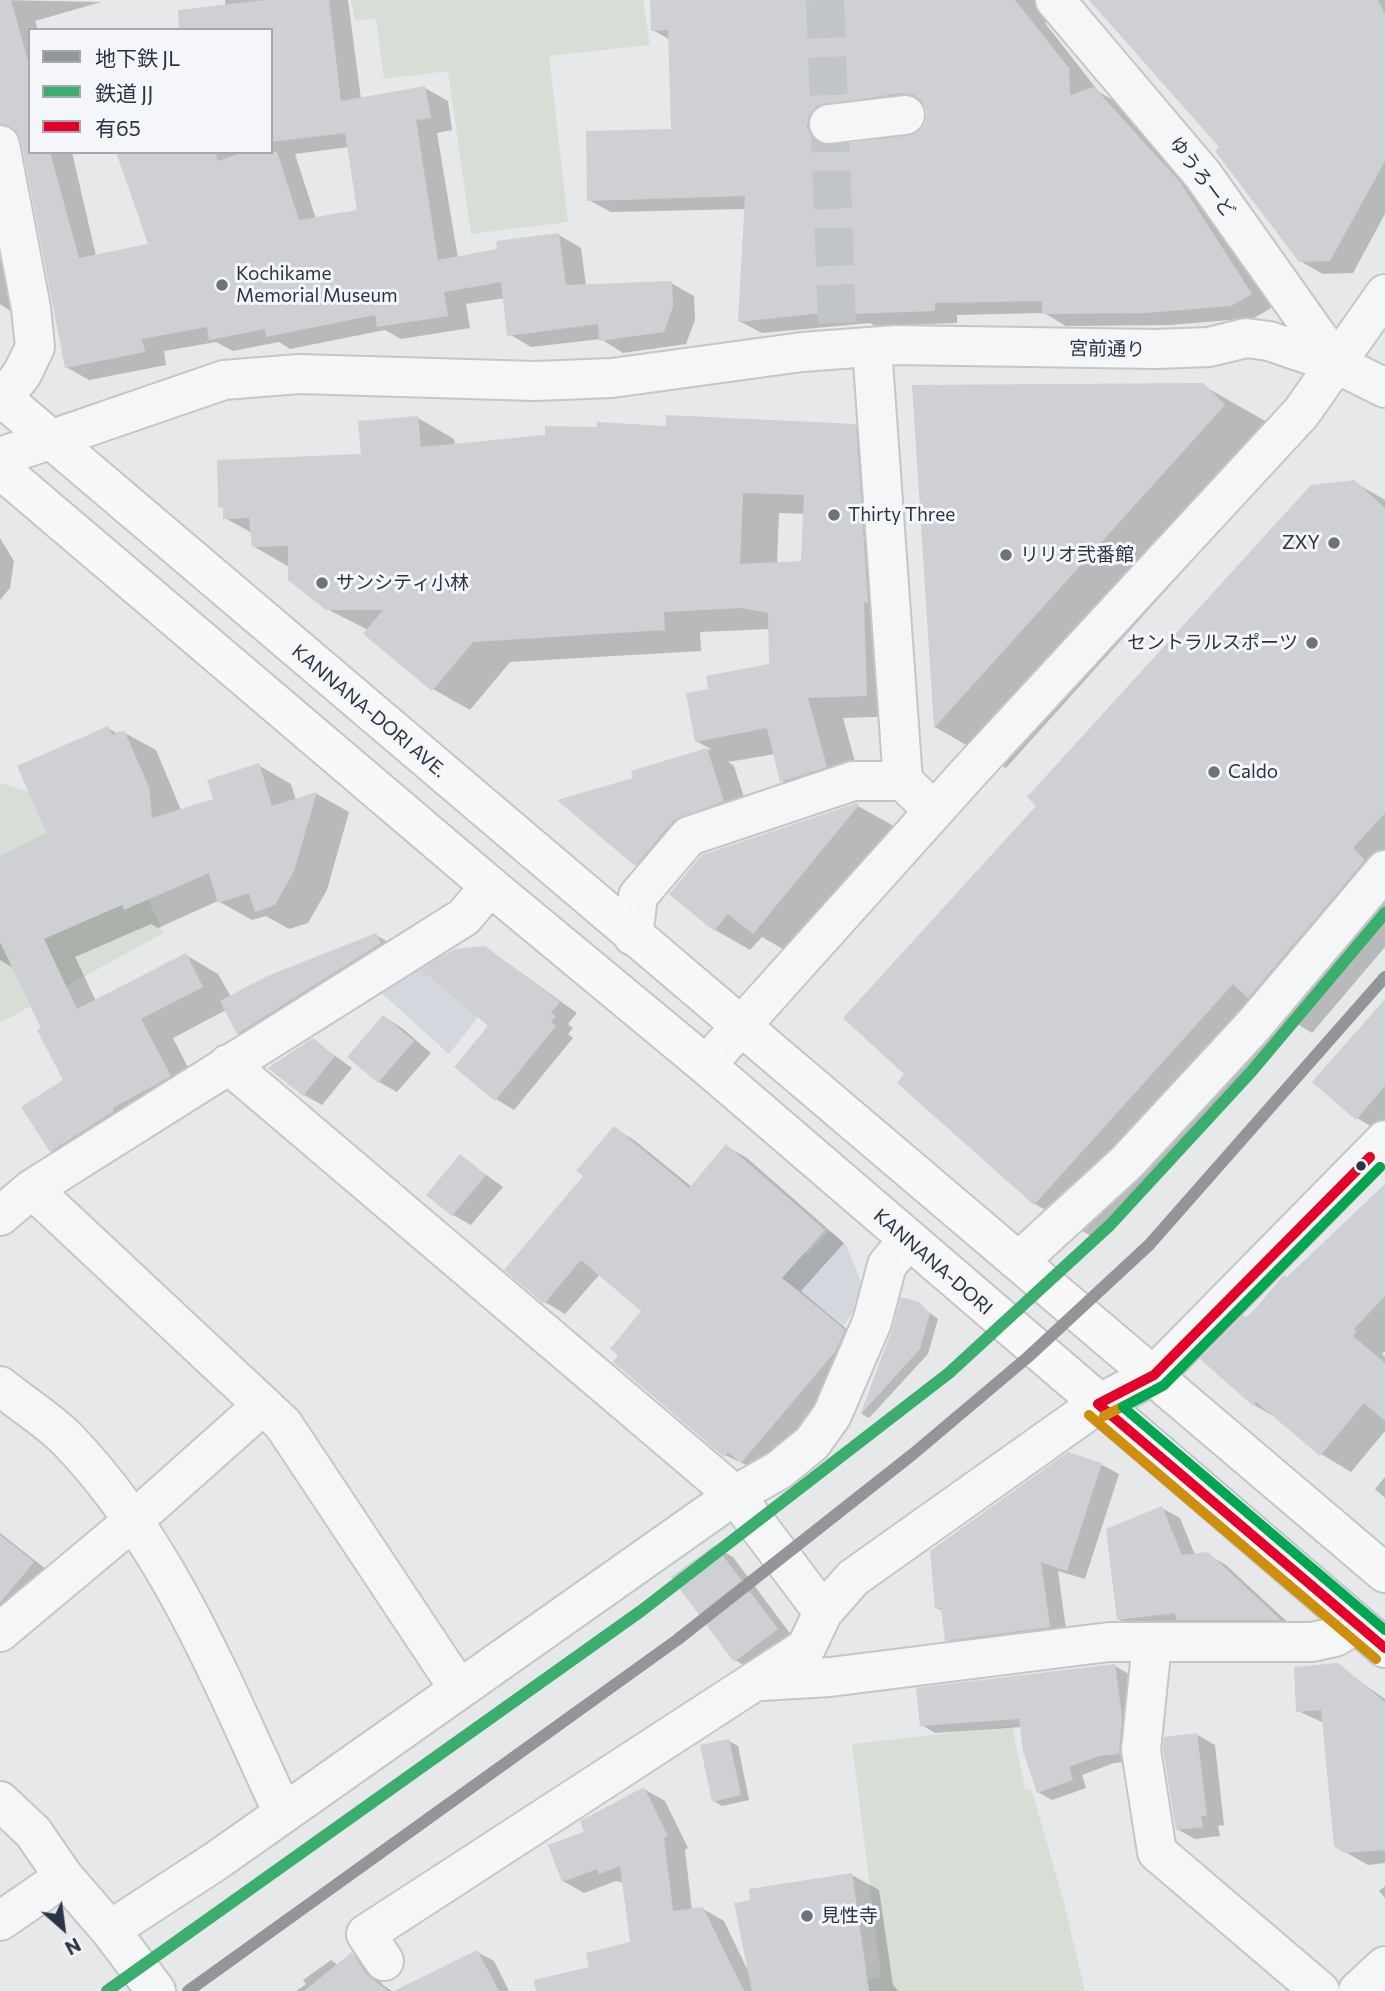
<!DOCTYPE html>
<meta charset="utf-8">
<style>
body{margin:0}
#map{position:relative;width:1385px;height:1991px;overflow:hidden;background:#e6e8ea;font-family:Commissioner,"Noto Sans JP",sans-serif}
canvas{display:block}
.legend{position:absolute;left:28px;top:28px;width:245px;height:126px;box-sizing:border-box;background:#f4f6f9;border:2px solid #a4a8b1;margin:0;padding:9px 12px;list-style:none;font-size:21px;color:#2b3445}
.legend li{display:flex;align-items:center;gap:14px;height:35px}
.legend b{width:35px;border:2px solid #a4a8b1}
.north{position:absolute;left:28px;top:1893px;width:70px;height:70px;-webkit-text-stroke:5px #f4f6f9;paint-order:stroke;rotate:152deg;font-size:19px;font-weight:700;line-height:28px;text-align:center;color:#2b3445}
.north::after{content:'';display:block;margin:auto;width:24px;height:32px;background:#2b3445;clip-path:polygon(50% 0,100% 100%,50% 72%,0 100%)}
</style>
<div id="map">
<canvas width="1385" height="1991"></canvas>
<ul class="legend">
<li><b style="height:9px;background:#939598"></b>地下鉄 JL</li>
<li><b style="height:9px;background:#3bad6f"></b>鉄道 JJ</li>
<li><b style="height:9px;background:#e4002b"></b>有65</li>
</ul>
<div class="north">N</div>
</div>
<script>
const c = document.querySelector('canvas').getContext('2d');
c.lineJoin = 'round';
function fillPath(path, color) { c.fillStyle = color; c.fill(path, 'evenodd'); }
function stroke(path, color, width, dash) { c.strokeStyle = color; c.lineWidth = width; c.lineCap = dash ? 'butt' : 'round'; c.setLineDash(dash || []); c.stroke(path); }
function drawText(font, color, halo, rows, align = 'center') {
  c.font = font + ' Commissioner,"Noto Sans JP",sans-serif'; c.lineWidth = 6; c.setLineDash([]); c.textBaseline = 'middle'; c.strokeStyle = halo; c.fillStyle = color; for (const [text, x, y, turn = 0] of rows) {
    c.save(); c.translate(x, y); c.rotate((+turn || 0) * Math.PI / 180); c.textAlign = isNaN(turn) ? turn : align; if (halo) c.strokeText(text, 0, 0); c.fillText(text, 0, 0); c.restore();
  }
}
fillPath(new Path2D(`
 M442 950 494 997 449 1054 378 990Z
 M829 1231 846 1245 862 1284 857 1307 844 1325 789 1283 753 1324 781 1233 807 1254Z`), '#d4d7dd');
fillPath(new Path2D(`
 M351 0H643L650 45 549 56 568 222 471 234 448 71 384 79 376 18 355 21Z
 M0 783 35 794 131 862 163 933 0 1023Z
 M1012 1726 1025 1789 1032 1791 1064 1903 1085 1991H858L867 1980 881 1976 852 1744Z`), '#d6ded6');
fillPath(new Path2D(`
 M0 0 101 2 35 21 38 30H30V152H72L96 256 150 245 191 152H271V30H228L225 0H348L361 99 425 88 448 101 452 130 437 133 458 258 559 235 581 248 586 286 671 283 694 296 695 320 686 344 623 353 601 339 531 347 509 334 505 298 466 304 470 328 401 339 385 330 290 349 279 342 233 351 216 342 164 351 166 365 89 380 66 367 21 136 8 141 31 325 0 304ZM349 147 359 212 316 219 295 154Z
 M652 0H1060L1056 18 1045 23 1099 92 1116 102 1208 203 1273 307 1254 318 1170 325 1066 326 1044 313 957 315V323L875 326 870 323 762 333 739 321 746 209 611 212 589 200 673 130 670 40 653 30ZM926 105 929 113 926 125 919 134 832 147 829 141 850 114Z
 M1091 0H1385V214L1353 273 1323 274 1300 261 1222 147Z
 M1202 385 1274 426 1295 447 1006 768 935 727 914 386Z
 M418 418 454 439 455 445 668 428 855 426 892 447 903 716 843 718 862 787 818 802 782 781 775 754 728 762 734 766 750 816 700 836 663 880 636 864 633 772 711 749 696 741 710 690 771 666 770 629 700 632 701 651 510 662 470 710 433 689 368 630 327 609 289 567 253 546 252 533 225 518 363 456ZM779 513 805 514 802 563 777 564Z
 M1354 482 1385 500V947L1312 1033 1294 1022 1098 1240 1035 1204 907 1074Z
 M0 538 14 561 10 588 0 600Z
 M108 728 118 734 123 732 156 750 181 810 215 800 258 765 291 784 296 800 317 794 349 812 327 890 308 923 289 929 266 916 252 920 218 901 158 928 151 924 75 957 96 1001 186 955 218 974 231 997 376 935 388 942 250 1040 238 1033 226 1010 173 1038 202 1095 84 1169 51 1151 65 1081 15 969 0 960V858L49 834Z
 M856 805 894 826 790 953 762 937 750 950 715 930 703 856Z
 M485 947 577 1013 568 1024 573 1028 568 1034 573 1038 514 1110 496 1099Z
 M1385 1002V1135L1357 1118Z
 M384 1017 402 1028 431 1053 397 1092 379 1082 350 1057Z
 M313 1040 352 1068 322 1105 304 1095Z
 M614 1128 634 1140 692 1187 726 1146 747 1158 844 1243 801 1291 864 1343 856 1363 763 1473 725 1455 644 1311 600 1274 565 1314 545 1302 585 1176Z
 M460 1156 503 1187 471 1225 453 1215Z
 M1385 1200V1351L1382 1354 1385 1357V1431L1351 1472 1321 1454 1280 1420 1254 1405 1202 1359 1288 1279Z
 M918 1304 938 1319 928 1354 869 1418 862 1414 894 1331Z
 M1069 1454 1102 1465 1119 1474 1085 1579 1058 1571 1067 1637 964 1649 946 1639 943 1611 937 1608Z
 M1385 1477V1498L1375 1489Z
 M1162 1508 1180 1518 1195 1555 1207 1554 1226 1565 1296 1630 1136 1629 1118 1619Z
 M0 1533 51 1573 16 1615 0 1606Z
 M715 1547 733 1557 795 1640 753 1671 735 1660Z
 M1337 1665 1385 1699V1863L1368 1865 1345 1852 1324 1723 1298 1711Z
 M1115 1666 1129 1674 1136 1726 1133 1761 1114 1763 1082 1775 1086 1788 1052 1800 1038 1792 1022 1727 935 1733 922 1725Z
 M1196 1734 1215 1745 1224 1825 1218 1826 1220 1836 1195 1839 1177 1829Z
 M729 1741 738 1746 749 1800 722 1806 714 1801Z
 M644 1789 665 1801 688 1848 685 1850 692 1910 703 1909 724 1921 749 1973 852 1875 879 1890 893 1985 898 1991H551L632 1943 624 1883 616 1881 584 1893 563 1881 586 1833Z
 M1385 1886V1898L1379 1891Z
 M477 1952 494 1961 509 1991H398Z
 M352 1954 368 1963 383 1985 392 1991H296L306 1984 303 1980 331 1960 338 1965Z`), '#0003');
fillPath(new Path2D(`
 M0 0H11L30 68V152H50L79 258 148 244 116 152H215L218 161 244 152H277L299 220 357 210 345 133 271 142V30H179L178 10 265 0H329L341 101 425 86 431 118 416 120 438 260 497 249 496 241 559 233 566 285 672 281 673 306 664 332 599 341 598 324 507 336 501 282 444 292 448 316 377 327 375 315 266 337 265 329 209 340 207 327 142 339 145 352 65 368 21 141 16 130 0 124Z
 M650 0H1015L1069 68 1070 95 1094 87 1180 182 1252 294 1231 306 1147 313 1042 314V301L935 303V311L851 314V310L738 322 745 196 587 201 586 131 671 129 668 30 651 31ZM902 93 914 95 922 101 927 112 925 124 917 133 832 146 820 144 811 136 807 127 809 116 817 106Z
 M1089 0H1378L1385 15V161L1330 261 1299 262 1215 151 1219 147Z
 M1203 383 1225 405 934 728 912 385Z
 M666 415 856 424 868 603H864L867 696 808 698 827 767 780 782 767 728 695 742 686 693 708 689 706 676 769 664 768 613 742 608 664 612 665 630 473 642 432 691 363 634 383 610H326L288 580V546L252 547 249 518 223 519V508L218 507 217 460 361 454 358 421 418 416 421 447 545 435V426L597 427V422L666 426ZM743 493 804 495 801 561 740 564Z
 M1354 480 1385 508V813L1353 848 1365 860 1248 998 1233 984 1034 1205 897 1083 904 1074 843 1018 1036 806 1027 797 1311 485Z
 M108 726 112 735 124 730 149 787 152 818 213 799 207 780 259 763 272 806 317 792 294 871 275 905 255 912 249 893 218 903 209 873 124 910 122 905 44 939 77 1009 186 953 203 987 141 1019 171 1076 113 1108 114 1111 50 1152 21 1107 63 1080 37 1030 41 1028 0 942V856L47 833 17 766Z
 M707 748 724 801 673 821 635 866 557 800 633 778 631 771Z
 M857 803 859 805 753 934 728 914 714 931 669 894 702 855Z
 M376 933 381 943 237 1034 220 1001 265 977Z
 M485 946 560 1002 551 1013 556 1016 551 1022 556 1026 495 1101 454 1067 488 1026 421 970 455 949Z
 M1385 999V1086L1356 1120 1312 1082Z
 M383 1015 414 1041 378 1083 347 1057Z
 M313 1038 335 1056 303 1096 268 1068Z
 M614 1126 689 1188 726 1144 825 1230 782 1278 845 1330 835 1352 741 1463 728 1452 724 1457 613 1362 618 1355 610 1349 641 1311 581 1260 544 1304 504 1270 583 1176 576 1171Z
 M460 1154 486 1175 452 1216 426 1195Z
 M1385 1184V1296L1354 1329 1357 1331 1353 1336 1385 1363V1421L1364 1403 1320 1456 1256 1402 1253 1406 1200 1359 1243 1315 1247 1318 1284 1275 1287 1277Z
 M901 1297 919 1302 930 1313 920 1349 860 1415 892 1330Z
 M1068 1452 1102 1463 1067 1571 1041 1562 1050 1627 945 1641 941 1608 935 1609 930 1551Z
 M1162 1506 1182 1555 1208 1552 1281 1620H1176L1175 1613 1117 1620 1106 1529Z
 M0 1535 34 1562 0 1603Z
 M715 1545 778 1629 734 1662 671 1577Z
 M1338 1663 1385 1702V1850L1344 1853 1334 1846 1321 1710 1296 1712 1294 1667Z
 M1115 1664 1122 1717 1119 1754 1099 1756 1069 1767 1073 1780 1037 1793 1023 1751 1019 1719 920 1726 916 1688Z
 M1197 1733 1207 1816H1201L1203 1827 1176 1830 1163 1749 1164 1737Z
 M729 1739 741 1795 712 1802 700 1745Z
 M644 1787 668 1836 664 1838 673 1911 703 1907 744 1991H536L534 1980 589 1967 586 1953 630 1942 620 1866 599 1874 597 1869 562 1882 548 1845 584 1832 580 1821Z
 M852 1873 869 1991H752L734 1903 750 1900 749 1889Z
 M477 1950 499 1991H394Z
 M352 1952 366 1974 388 1991H304Z`), '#ced0d3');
stroke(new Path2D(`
 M825 0 838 349`), '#c1c4c9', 38, [38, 19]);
const minor = new Path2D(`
 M1055 0 1203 175 1337 364
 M829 124 905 115
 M0 145 31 308 35 347 22 374 3 398
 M872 348 903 781 934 811
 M0 457 224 380 299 374 535 381 612 378 802 352 896 345 1156 349 1209 347 1246 338 1269 341 1337 364 1385 388
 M633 936 638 896 689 836 853 781H903
 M706 1065 970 771 1301 413 1385 294
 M32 1189 283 1424 459 1689
 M0 1216 32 1189 464 917 490 886
 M1019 1261 1127 1162 1253 1026 1385 870
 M0 1386C22 1404 48 1420 67 1439 168 1543 223 1684 283 1813
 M823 1612 735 1495 779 1470 812 1443 832 1415 872 1322 887 1265 908 1240
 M0 1632 134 1520 263 1405
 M1152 1643 1141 1750 1157 1852 1320 1991
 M761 1681 830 1677 1109 1642H1312L1335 1637 1356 1624
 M0 1801 33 1832 64 1877 110 1930 156 1991
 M0 1921 64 1877
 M110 1930 216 1861 735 1495 228 1064
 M384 1961 366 1934 806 1648 823 1612 853 1578 1098 1404 1154 1375 1385 1140
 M1358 1991 1385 1966`);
const major = new Path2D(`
 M0 396 1385 1573
 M0 469 490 886 706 1065 1385 1648`);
stroke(minor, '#c4c6c8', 42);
stroke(major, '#c2c5c8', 42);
stroke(minor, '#f5f6f7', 38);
stroke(major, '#f8f8f8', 38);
stroke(new Path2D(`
 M1098 1404 1385 1648
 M1098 1404 1154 1375 1370 1157`), '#e4002b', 10);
stroke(new Path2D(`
 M1089 1415 1376 1659
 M1104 1416 1163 1386 1380 1167`), '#ce8f0e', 10);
stroke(new Path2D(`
 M1380 1167 1164 1385 1123 1407 1385 1630`), '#00a651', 10);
stroke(new Path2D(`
 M107 1991 641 1611 949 1373 1110 1225 1251 1072 1385 913`), '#3bad6f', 12);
stroke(new Path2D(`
 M188 1991 677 1640 913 1454 1028 1357 1149 1245 1385 977`), '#939598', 12);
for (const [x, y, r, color] of [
 [222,285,7,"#6c737f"],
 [834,515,7,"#6c737f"],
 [1334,543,7,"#6c737f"],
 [1006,555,7,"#6c737f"],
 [322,583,7,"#6c737f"],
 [1312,643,7,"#6c737f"],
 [1214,772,7,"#6c737f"],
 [1361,1166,6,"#2b3445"],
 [807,1916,7,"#6c737f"]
]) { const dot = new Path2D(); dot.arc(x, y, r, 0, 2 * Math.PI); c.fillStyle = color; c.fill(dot); stroke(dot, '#f4f6f9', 2.5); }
drawText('19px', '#2b3445', '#f4f6f9', [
 ["ゆうろーど",1202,177,53],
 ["宮前通り",1107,349,1],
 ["KANNANA-DORI AVE.",369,711,40],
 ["KANNANA-DORI",933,1262,41]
]);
drawText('19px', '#2b3445', '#f4f6f9', [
 ["Kochikame",236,274],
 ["Memorial Museum",236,296],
 ["Thirty Three",848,515],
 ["ZXY",1320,543,"right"],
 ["リリオ弐番館",1020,555],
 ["サンシティ小林",336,583],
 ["セントラルスポーツ",1298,643,"right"],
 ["Caldo",1228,772],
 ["見性寺",821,1916]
], 'left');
</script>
